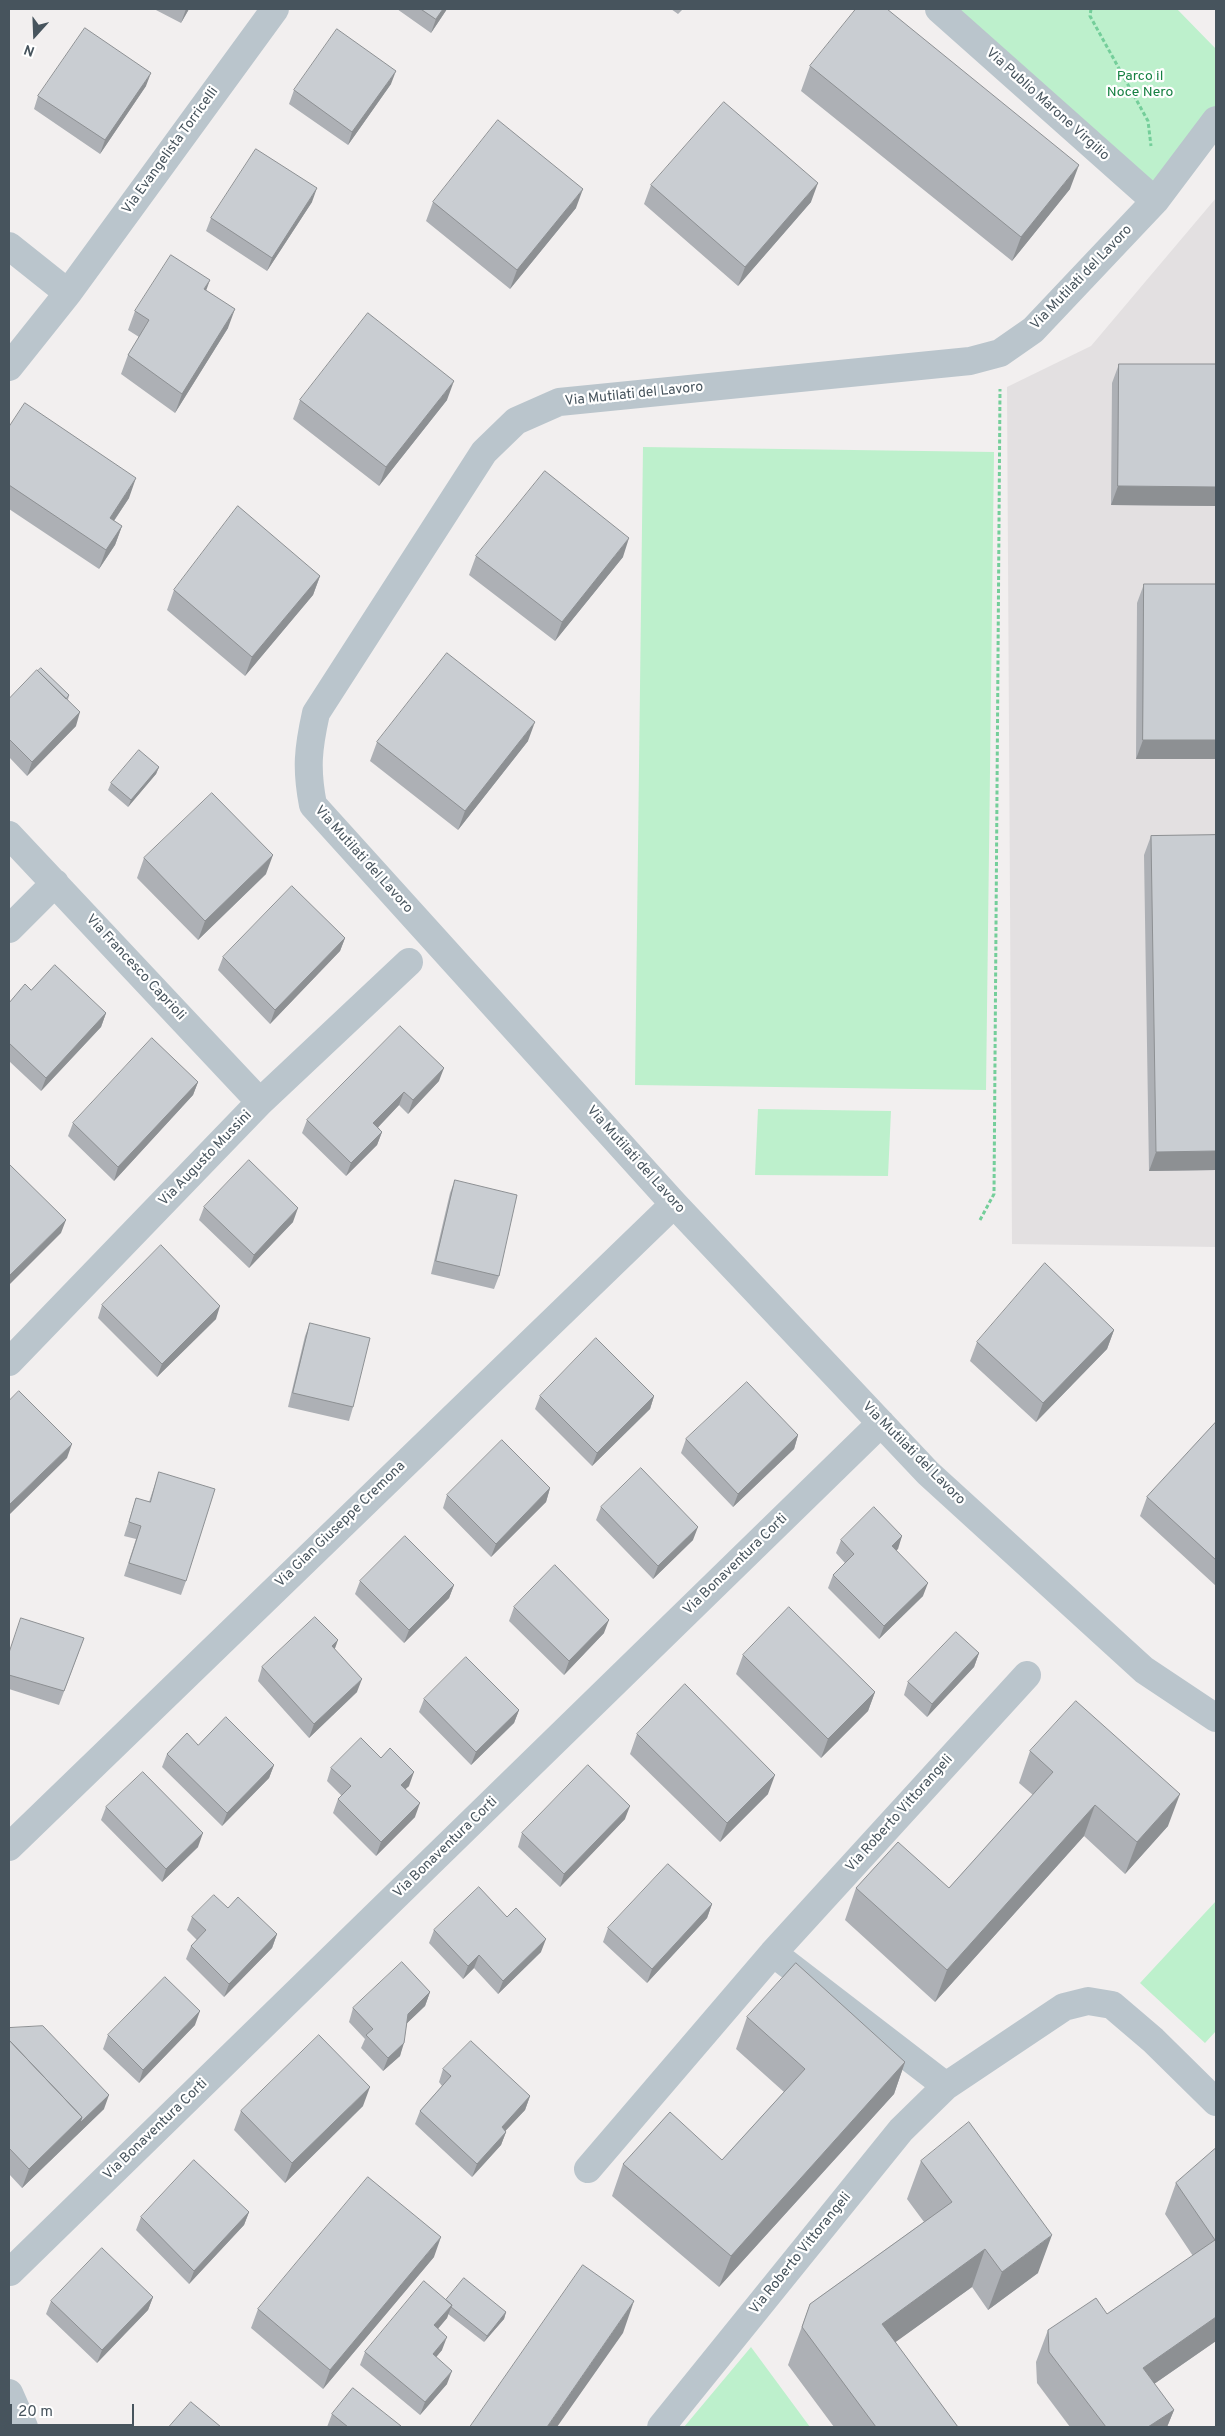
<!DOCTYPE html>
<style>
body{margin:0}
#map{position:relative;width:1225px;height:2436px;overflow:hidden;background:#f2efef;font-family:Overpass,sans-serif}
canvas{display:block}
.frame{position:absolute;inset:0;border:10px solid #47545d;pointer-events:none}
.north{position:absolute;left:10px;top:10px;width:50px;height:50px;-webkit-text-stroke:4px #fff;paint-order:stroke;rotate:200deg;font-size:14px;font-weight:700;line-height:20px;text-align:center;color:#47545d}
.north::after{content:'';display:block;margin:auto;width:18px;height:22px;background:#47545d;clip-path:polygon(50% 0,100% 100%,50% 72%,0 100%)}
.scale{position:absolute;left:10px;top:2404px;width:124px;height:22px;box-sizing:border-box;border:2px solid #47545d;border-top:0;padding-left:6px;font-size:15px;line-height:18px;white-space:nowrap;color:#47545d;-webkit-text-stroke:4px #fff;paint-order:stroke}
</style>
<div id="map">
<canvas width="1225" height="2436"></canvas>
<div class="frame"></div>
<div class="north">N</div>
<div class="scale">20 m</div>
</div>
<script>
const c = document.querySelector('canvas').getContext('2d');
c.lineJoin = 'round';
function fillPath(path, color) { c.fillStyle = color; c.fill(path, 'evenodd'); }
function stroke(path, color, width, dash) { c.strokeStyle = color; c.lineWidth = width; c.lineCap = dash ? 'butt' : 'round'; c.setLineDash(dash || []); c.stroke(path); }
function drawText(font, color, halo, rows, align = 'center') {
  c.font = font + ' Overpass,sans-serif'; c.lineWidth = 4.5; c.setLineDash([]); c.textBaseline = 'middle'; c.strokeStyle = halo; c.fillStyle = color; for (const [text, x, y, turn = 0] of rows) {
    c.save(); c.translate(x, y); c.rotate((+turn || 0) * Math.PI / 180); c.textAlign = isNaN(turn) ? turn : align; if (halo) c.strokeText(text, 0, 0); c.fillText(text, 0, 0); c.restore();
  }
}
fillPath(new Path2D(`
 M1216 198V1247L1012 1244 1007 387 1091 346Z`), '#e3e0e1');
fillPath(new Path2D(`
 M939 9H1177L1216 49V120L1155 201Z
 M643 447 994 452 986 1090 635 1085Z
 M758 1109 891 1111 888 1176 755 1175Z
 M1216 1901V2031L1205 2043 1140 1983Z
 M751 2347 810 2427H684Z`), '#bdf0cc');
stroke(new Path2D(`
 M1091 9 1090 16 1148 121 1151 146
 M980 1220 994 1194 1000 389`), '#74ce9a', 3, [4, 2.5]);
stroke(new Path2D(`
 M939 9 1155 201
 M1216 120 1155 201 1033 330 1000 353 970 361 559 402 516 421 484 452 316 713C308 749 306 769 313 805L674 1204 928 1473 1144 1670 1216 1718
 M9 246 68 293
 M9 367 68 293 275 9
 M9 835 260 1102
 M9 929 55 883
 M9 1362 260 1102 409 962
 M9 1847 674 1204
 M946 2086 773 1953 1027 1675
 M588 2169 773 1953
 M10 2272 881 1423
 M9 2393 24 2427
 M661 2427 901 2130 946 2086 1064 2007 1088 2001 1112 2005 1153 2040 1216 2102`), '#bac5cc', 28);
fillPath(new Path2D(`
 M154 9H189L181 23Z
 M397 9H447L431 33Z
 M671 9H683L678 14Z
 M810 66 1070 189 1012 261 801 91Z
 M391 84 348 145 289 104 294 90Z
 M146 86 100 154 34 109 38 96Z
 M651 185 811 202 738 286 644 204Z
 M312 202 267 271 206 231 211 218Z
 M433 202 576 208 510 289 426 221Z
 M206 290 228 328 175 413 121 374 128 355 139 337 128 330 135 311Z
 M1119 364H1216V506L1111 505 1112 383Z
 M300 400H447L379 486 293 419Z
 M9 427 129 498 114 521 122 526 115 545 99 569 9 509Z
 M476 556 623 557 555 641 469 575Z
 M320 576 313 595 245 676 167 610 174 590Z
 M1144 584H1216V759H1136L1137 603Z
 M69 695 68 700 76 726 27 776 9 757V699Z
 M528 741 458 830 370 761 377 742Z
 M159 767 156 774 128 807 108 790 111 783Z
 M1216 835V1170L1149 1171 1144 855 1151 836Z
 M144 858 266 874 198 940 137 878Z
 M345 938 340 951 270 1024 218 970 223 957Z
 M9 1003 106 1013 101 1027 41 1091 9 1061Z
 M439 1081 408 1114 399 1105 378 1127 382 1132 377 1145 346 1176 302 1133 307 1120Z
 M198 1082 193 1095 114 1181 68 1136 73 1123Z
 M455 1180 499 1276 494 1289 431 1274 450 1193Z
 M204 1207 293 1222 249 1268 199 1220Z
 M102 1305 216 1319 157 1377 98 1318Z
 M310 1323 353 1407 349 1421 288 1407 305 1336Z
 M1114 1330 1107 1349 1036 1422 970 1361 977 1342Z
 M540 1396H654L650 1409 592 1466 535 1409Z
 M1216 1422V1586L1140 1516 1147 1497Z
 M798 1435 794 1449 733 1507 681 1453 686 1439Z
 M159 1472 186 1581 181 1595 124 1576 136 1539 124 1536 132 1511 136 1498 149 1502Z
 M550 1488 546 1502 491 1557 443 1508 447 1495Z
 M601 1507 693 1540 653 1579 596 1520Z
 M902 1536 896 1550 923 1596 879 1639 828 1588 833 1575 845 1563 836 1553 841 1540Z
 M360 1581 454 1585 449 1598 404 1643 355 1594Z
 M514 1607 604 1633 564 1675 509 1621Z
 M84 1638 59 1705 9 1689V1652Z
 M335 1649 357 1692 309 1738 258 1681 262 1667Z
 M979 1653 974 1667 927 1717 904 1695 908 1682Z
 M743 1655 875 1692 868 1711 821 1758 736 1674Z
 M424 1699 519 1710 514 1723 471 1765 419 1712Z
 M637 1734 768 1794 720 1842 630 1754Z
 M198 1745 274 1765 269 1778 222 1826 162 1767 167 1754Z
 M1030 1751 1168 1826 1125 1874 1084 1836 935 2002 845 1920 856 1888H949L1033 1795 1019 1783Z
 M331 1768 409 1786 405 1789 415 1817 376 1856 333 1813 338 1799 342 1796 327 1781Z
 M106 1807 198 1847 162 1882 101 1820Z
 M625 1819 560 1887 518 1847 522 1833Z
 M712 1904 707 1918 647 1983 603 1942 608 1928Z
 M228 1908 277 1934 272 1948 224 1997 186 1959 191 1946 197 1940 187 1930 192 1917Z
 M434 1930 541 1952 498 1994 474 1968 463 1979 429 1943Z
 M430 1992 425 2006 407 2023 400 2056 383 2071 361 2048 365 2039 349 2022 353 2008Z
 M747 2017 905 2062 894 2094 719 2287 612 2196 623 2164 722 2160 784 2092 736 2049Z
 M195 2025 139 2083 103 2049 108 2035Z
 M9 2028 104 2109 22 2188 9 2174Z
 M443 2069 530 2096 525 2110 505 2131 506 2132 501 2145 472 2177 415 2124 420 2111 442 2086 439 2082Z
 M363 2106 285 2183 234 2130 241 2111Z
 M1216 2148V2341L1154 2384 1174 2410 1167 2427H1070L1037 2383 1036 2362 1048 2330 1107 2314 1193 2256 1165 2214 1176 2183Z
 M921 2161 1038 2273 988 2310 972 2287 895 2342 958 2427H834L788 2365 810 2304 924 2222 907 2199Z
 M249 2212 244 2225 189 2284 136 2230 141 2217Z
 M434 2257 323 2389 251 2328 258 2309Z
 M153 2297 148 2310 97 2363 46 2314 51 2301Z
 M446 2300 506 2312 504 2319 484 2342 448 2314 447 2318 438 2329 442 2350 436 2357 447 2384 420 2415 360 2365 365 2352Z
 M332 2414 401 2426 400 2427H327Z`), '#adb0b5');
fillPath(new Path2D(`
 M186 9H189L181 23Z
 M443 9H447L431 33 436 19Z
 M396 71 391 84 348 145 352 132Z
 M151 73 146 86 100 154 105 140Z
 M1079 165 1070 189 1012 261 1021 237Z
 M818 183 811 202 738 286 745 267Z
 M317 188 312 202 267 271 272 258Z
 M583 189 576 208 510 289 517 270Z
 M210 280 203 299 204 289Z
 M235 309 228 328 175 413 182 394Z
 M454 381 447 400 379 486 386 467Z
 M136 478 129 498 103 537 110 518Z
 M1118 486 1216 487V506L1111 505Z
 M122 526 115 545 99 569 106 550Z
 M629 538 623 557 555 641 562 622Z
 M320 576 313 595 245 676 252 657Z
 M80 712 76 726 27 776 32 762Z
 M535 722 528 741 458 830 465 811Z
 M1143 740H1216V759H1136Z
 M159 767 156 774 128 807 131 800Z
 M273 855 266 874 198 940 205 921Z
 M345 938 340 951 270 1024 275 1010Z
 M106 1013 101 1027 41 1091 46 1078Z
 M444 1068 439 1081 408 1114 413 1100Z
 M198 1082 193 1095 114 1181 118 1167Z
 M404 1092 399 1105 369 1137 373 1123Z
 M382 1132 377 1145 346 1176 351 1163Z
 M1216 1151V1170L1149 1171 1156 1152Z
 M298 1208 293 1222 249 1268 254 1255Z
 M66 1220 61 1233 9 1285V1276Z
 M220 1306 216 1319 157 1377 162 1364Z
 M1114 1330 1107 1349 1036 1422 1043 1403Z
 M654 1396 650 1409 592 1466 597 1453Z
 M798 1435 794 1449 733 1507 738 1494Z
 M72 1444 67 1458 9 1515V1505Z
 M550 1488 546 1502 491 1557 496 1544Z
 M698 1527 693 1540 653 1579 658 1566Z
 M902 1536 898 1549 888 1559 892 1546Z
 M928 1583 923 1596 879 1639 884 1626Z
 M454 1585 449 1598 404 1643 409 1630Z
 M609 1620 604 1633 564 1675 569 1661Z
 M338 1640 333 1654 332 1646Z
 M979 1653 974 1667 927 1717 932 1704Z
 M362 1679 357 1692 309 1738 314 1724Z
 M875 1692 868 1711 821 1758 828 1739Z
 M519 1710 514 1723 471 1765 476 1752Z
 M274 1765 269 1778 222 1826 227 1813Z
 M414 1772 409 1786 396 1798 401 1785Z
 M775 1775 768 1794 720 1842 727 1823Z
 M1180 1794 1168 1826 1125 1874 1137 1842Z
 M420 1803 415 1817 376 1856 381 1842Z
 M1095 1805 1084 1836 935 2002 947 1970Z
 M630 1806 625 1819 560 1887 564 1874Z
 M203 1833 198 1847 162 1882 166 1869Z
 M712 1904 707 1918 647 1983 652 1969Z
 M277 1934 272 1948 224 1997 229 1984Z
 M546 1939 541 1952 498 1994 503 1981Z
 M479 1955 474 1968 463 1979 468 1966Z
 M430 1992 425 2006 403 2027 408 2014Z
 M200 2011 195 2025 139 2083 143 2070Z
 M404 2043 400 2056 383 2071 388 2058Z
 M905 2062 894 2094 719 2287 731 2256Z
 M370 2087 363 2106 285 2183 292 2163Z
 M109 2095 104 2109 22 2188 29 2169 82 2117Z
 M530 2096 525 2110 497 2140 502 2127Z
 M506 2132 501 2145 472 2177 477 2164Z
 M249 2212 244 2225 189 2284 194 2271Z
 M1052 2235 1038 2273 988 2310 1002 2272Z
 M441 2237 434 2257 323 2389 330 2370Z
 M985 2249 972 2287 868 2362 882 2324Z
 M153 2297 148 2310 97 2363 102 2350Z
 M634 2301 623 2333 557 2427H547Z
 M452 2305 447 2318 429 2339 434 2325Z
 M506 2312 504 2319 484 2342 487 2336Z
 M1216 2317V2341L1131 2400 1143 2368Z
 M447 2337 442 2350 428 2367 433 2354Z
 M452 2371 447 2384 420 2415 425 2402Z
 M1174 2410 1167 2427H1148Z`), '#8d9093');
const building = new Path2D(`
 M421 9H443L436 19Z
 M856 9H887L1079 165 1021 237 810 66Z
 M85 28 151 73 105 140 38 96Z
 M337 29 396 71 352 132 294 90Z
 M724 102 818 183 745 267 651 185Z
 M498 120 583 189 517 270 433 202Z
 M256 149 317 188 272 258 211 218Z
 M171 255 210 280 204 289 235 309 182 394 128 355 149 320 135 311Z
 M368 313 454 381 386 467 300 400Z
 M1119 364H1216V487L1118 486Z
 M25 403 136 478 110 518 122 526 106 550 9 485V427Z
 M545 471 629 538 562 622 476 556Z
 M238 506 320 576 252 657 174 590Z
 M1144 584H1216V740H1143Z
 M447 653 535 722 465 811 377 742Z
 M41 668 69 695 66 699 38 671Z
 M37 670 80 712 32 762 9 739V699Z
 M139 750 159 767 131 800 111 783Z
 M212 793 273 855 205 921 144 858Z
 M1216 835V1151L1156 1152 1151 836Z
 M292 886 345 938 275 1010 223 957Z
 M55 965 106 1013 46 1078 9 1043V1003L25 984 31 990Z
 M400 1026 444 1068 413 1100 404 1092 373 1123 382 1132 351 1163 307 1120Z
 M152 1038 198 1082 118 1167 73 1123Z
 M249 1160 298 1208 254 1255 204 1207Z
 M9 1164 66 1220 9 1276Z
 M455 1180 517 1195 499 1276 436 1261Z
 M161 1245 220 1306 162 1364 102 1305Z
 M1045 1263 1114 1330 1043 1403 977 1342Z
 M310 1323 370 1338 353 1407 293 1393Z
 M596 1338 654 1396 597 1453 540 1396Z
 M747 1382 798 1435 738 1494 686 1439Z
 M19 1391 72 1444 9 1505V1401Z
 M1216 1422V1560L1147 1497Z
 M502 1440 550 1488 496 1544 447 1495Z
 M641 1468 698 1527 658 1566 601 1507Z
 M159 1472 215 1489 186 1581 129 1563 141 1526 129 1522 136 1498 150 1502Z
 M874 1507 902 1536 892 1546 928 1583 884 1626 833 1575 854 1554 841 1540Z
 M405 1536 454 1585 409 1630 360 1581Z
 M555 1565 609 1620 569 1661 514 1607Z
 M789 1607 875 1692 828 1739 743 1655Z
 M315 1617 338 1640 332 1646 362 1679 314 1724 262 1667Z
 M21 1618 84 1638 64 1691 9 1675V1653Z
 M956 1632 979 1653 932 1704 908 1682Z
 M466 1657 519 1710 476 1752 424 1699Z
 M685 1684 775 1775 727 1823 637 1734Z
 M1076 1701 1180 1794 1137 1842 1095 1805 947 1970 856 1888 898 1842 949 1888 1053 1772 1030 1751Z
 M226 1717 274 1765 227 1813 167 1754 187 1733 198 1745Z
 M361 1738 381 1758 390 1748 414 1772 401 1785 420 1803 381 1842 338 1799 351 1786 331 1768Z
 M588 1765 630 1806 564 1874 522 1833Z
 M143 1772 203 1833 166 1869 106 1807Z
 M668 1864 712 1904 652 1969 608 1928Z
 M479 1887 507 1917 516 1908 546 1939 503 1981 479 1955 468 1966 434 1930Z
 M214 1895 228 1908 238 1897 277 1934 229 1984 191 1946 206 1930 192 1917Z
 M402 1962 430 1992 408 2014 404 2043 388 2058 366 2035 373 2029 353 2008Z
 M796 1963 905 2062 731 2256 623 2164 670 2112 722 2160 805 2069 747 2017Z
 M165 1977 200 2011 143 2070 108 2035Z
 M43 2026 109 2095 80 2123 82 2117 9 2040V2028Z
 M319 2035 370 2087 292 2163 241 2111Z
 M9 2040 82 2117 29 2169 9 2148Z
 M471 2041 530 2096 502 2127 506 2132 477 2164 420 2111 451 2076 443 2069Z
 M969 2122 1052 2235 1002 2272 985 2249 882 2324 958 2427H876L802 2327 810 2304 952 2202 921 2161Z
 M1216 2148V2317L1143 2368 1174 2410 1148 2427H1106L1049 2352 1048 2330 1096 2298 1107 2314 1215 2240 1176 2183Z
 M194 2160 249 2212 194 2271 141 2217Z
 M368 2177 441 2237 330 2370 258 2309Z
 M102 2248 153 2297 102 2350 51 2301Z
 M583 2265 634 2301 547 2427H470Z
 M464 2278 506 2312 487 2336 451 2307 452 2305 446 2300Z
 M424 2281 452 2305 434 2325 447 2337 433 2354 452 2371 425 2402 365 2352Z
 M353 2388 401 2426 400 2427H348L332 2414Z
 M191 2402 221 2427H169Z`);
fillPath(building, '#c9cdd2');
stroke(building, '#8d9093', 1);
drawText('14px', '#168042', '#fff', [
 ["Parco il",1140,77],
 ["Noce Nero",1140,93]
]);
drawText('14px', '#47545d', '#fff', [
 ["Via Publio Marone Virgilio",1047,105,42],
 ["Via Evangelista Torricelli",171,151,-54],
 ["Via Mutilati del Lavoro",1082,278,-46],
 ["Via Mutilati del Lavoro",634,395,-6],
 ["Via Mutilati del Lavoro",363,860,48],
 ["Via Francesco Caprioli",135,968,47],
 ["Via Augusto Mussini",206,1159,-46],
 ["Via Mutilati del Lavoro",635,1160,48],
 ["Via Mutilati del Lavoro",913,1454,45],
 ["Via Gian Giuseppe Cremona",341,1525,-44],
 ["Via Bonaventura Corti",736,1565,-44],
 ["Via Roberto Vittorangeli",900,1814,-48],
 ["Via Bonaventura Corti",446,1848,-44],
 ["Via Bonaventura Corti",156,2130,-44],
 ["Via Roberto Vittorangeli",801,2254,-51]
]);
</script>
